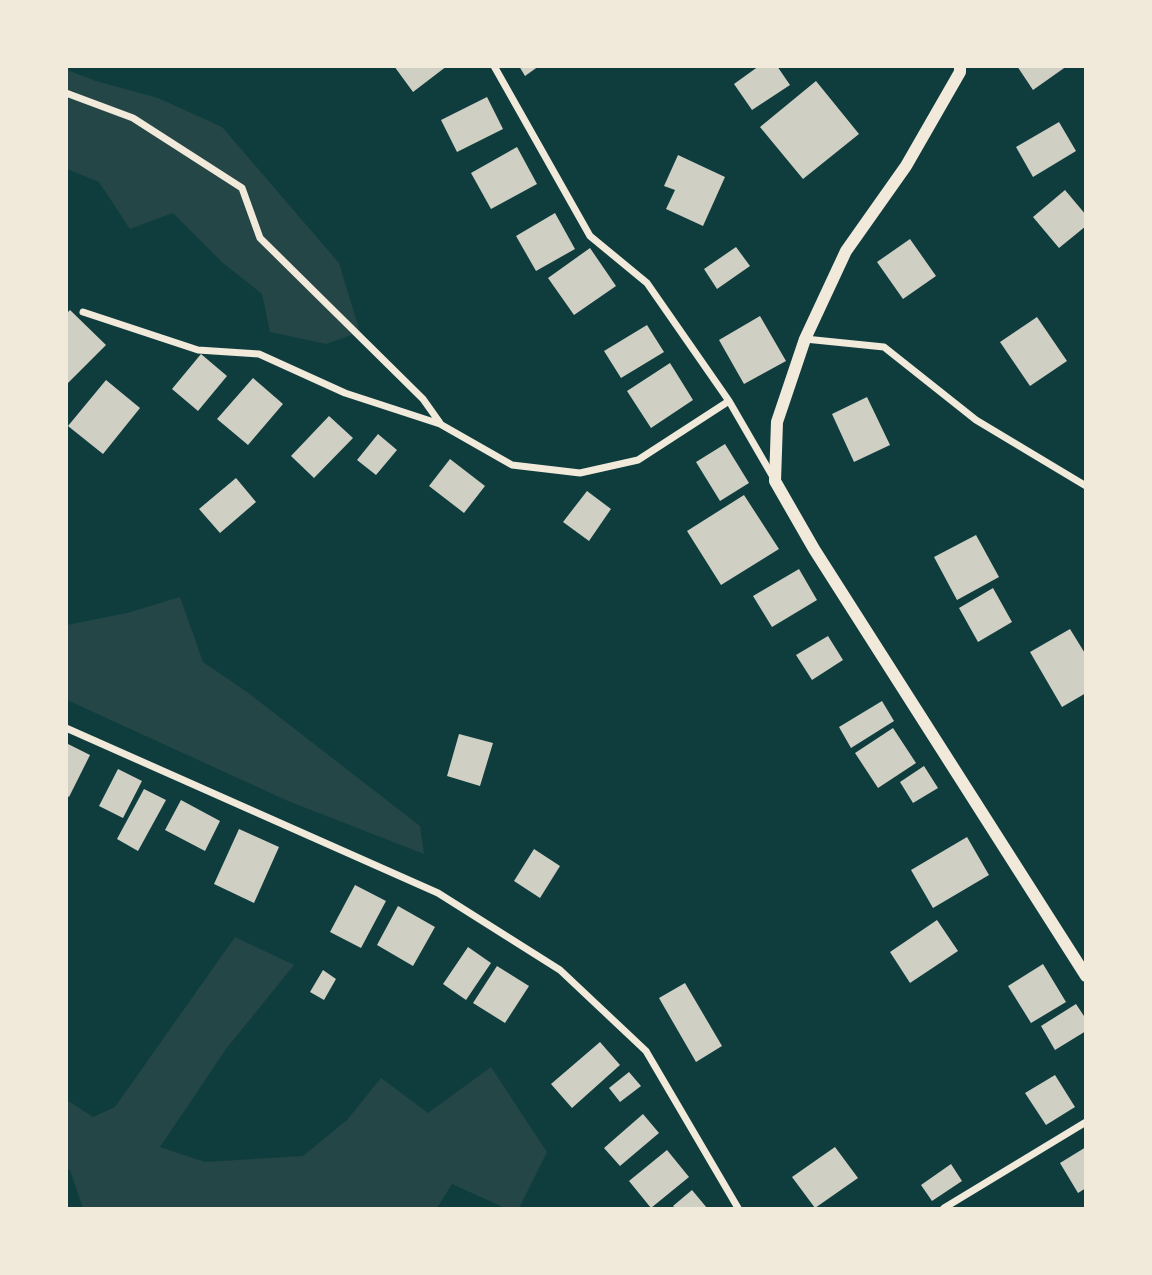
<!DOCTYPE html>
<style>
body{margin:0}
#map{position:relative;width:1152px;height:1275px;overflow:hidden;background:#0f3d3e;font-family:Rubik,sans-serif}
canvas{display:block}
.frame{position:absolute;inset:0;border:68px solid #f1e9da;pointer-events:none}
</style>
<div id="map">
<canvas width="1152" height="1275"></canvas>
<div class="frame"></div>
</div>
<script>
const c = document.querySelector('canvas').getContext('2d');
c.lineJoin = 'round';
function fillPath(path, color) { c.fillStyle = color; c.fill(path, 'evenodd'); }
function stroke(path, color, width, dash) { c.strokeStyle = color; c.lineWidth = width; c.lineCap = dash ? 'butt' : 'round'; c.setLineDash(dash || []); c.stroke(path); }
fillPath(new Path2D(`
 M67 70 96 81 158 98 222 127 339 263 360 332 326 344 270 332 262 294 223 263 173 213 130 229 99 182 67 169Z
 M180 597 203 662 247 692 420 826 424 854 288 801 67 700V625L127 613Z
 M235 937 294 965 226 1049 160 1147 205 1162 303 1156 347 1120 381 1078 428 1113 491 1067 547 1152 519 1208H505L452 1184 437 1208H83L70 1170H67V1100L93 1117 115 1107Z`), '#244646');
fillPath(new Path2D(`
 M394 66H447L413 92Z
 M519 66H539L525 76Z
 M759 66H777L790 85 752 110 734 84Z
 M1017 66H1067L1033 90Z
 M816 81 859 134 803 179 760 127Z
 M487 97 503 129 457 152 441 120Z
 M1059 122 1076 151 1033 177 1016 147Z
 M517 147 537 184 491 209 471 173Z
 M678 155 725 177 703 226 666 209 675 190 664 186Z
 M1065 190 1086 215V226L1059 248 1033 217Z
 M555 213 575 249 536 271 516 236Z
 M910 239 936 276 903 299 877 262Z
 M736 247 750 266 717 289 704 269Z
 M590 248 616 286 574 315 548 278Z
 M70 310 106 345 66 385V314Z
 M760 316 786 361 744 384 719 340Z
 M1037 317 1067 361 1030 386 1000 342Z
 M647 325 664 352 621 378 604 351Z
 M201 354 227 376 198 411 172 389Z
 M670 363 693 400 651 428 627 391Z
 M253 378 283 404 248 445 217 419Z
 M106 380 140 408 103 454 68 426Z
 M867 397 890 445 854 462 832 414Z
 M329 416 353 438 314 478 291 456Z
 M378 434 397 450 376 475 357 460Z
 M725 444 749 483 720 501 696 462Z
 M450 459 485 486 464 513 429 486Z
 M236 478 256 502 220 533 199 509Z
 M587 491 611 509 589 541 563 522Z
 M744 495 779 549 721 585 687 531Z
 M976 535 999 577 957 600 934 557Z
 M799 569 817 600 772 627 753 596Z
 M993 588 1012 622 978 642 959 608Z
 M1070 629 1086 655V693L1062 707 1030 652Z
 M828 636 843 660 812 680 796 655Z
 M882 701 894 721 851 748 839 727Z
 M893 728 916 763 878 788 855 753Z
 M459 734 493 743 480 786 447 776Z
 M66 743 90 755 69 797 66 795Z
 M924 766 938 788 913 803 900 782Z
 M118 769 142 781 123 818 99 806Z
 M144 789 166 800 138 851 117 839Z
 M181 800 220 821 205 851 165 830Z
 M239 829 279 847 254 903 214 884Z
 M967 837 989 875 933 908 911 870Z
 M534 849 560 866 540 898 514 881Z
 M355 885 386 901 361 948 330 932Z
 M398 906 435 927 413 966 377 945Z
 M937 920 958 951 910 983 890 952Z
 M468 947 491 963 466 1000 443 984Z
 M1043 964 1066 1002 1031 1023 1008 986Z
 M497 966 529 986 505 1023 473 1003Z
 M323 970 336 979 324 1000 310 992Z
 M685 983 722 1046 696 1062 659 998Z
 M1076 1004 1086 1019V1031L1055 1050 1041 1026Z
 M600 1042 620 1065 572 1108 551 1084Z
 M629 1072 641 1086 620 1102 609 1088Z
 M1055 1075 1075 1107 1046 1125 1025 1093Z
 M643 1114 659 1133 620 1166 604 1148Z
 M835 1147 858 1178 815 1208 792 1177Z
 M1086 1147V1188L1078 1193 1060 1163Z
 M667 1150 689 1177 651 1208 629 1181Z
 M951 1164 962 1181 932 1201 921 1185Z
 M692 1190 707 1208H675L673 1206Z`), '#cfcfc3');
stroke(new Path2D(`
 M494 66 590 236 647 283 729 401 773 477
 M66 93 133 118 242 188 260 238 423 399 440 423
 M83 312 198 350 259 354 345 393 440 424 512 465 580 473 638 460 729 401
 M805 339 884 347 976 420 1086 486
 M66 728 438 893 560 970 646 1051 738 1208
 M944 1208 1086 1122`), '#f1e9da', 7);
stroke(new Path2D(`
 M960 66V72L906 166 846 251 805 339 777 422 775 481 814 549 1086 976`), '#f1e9da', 12);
</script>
